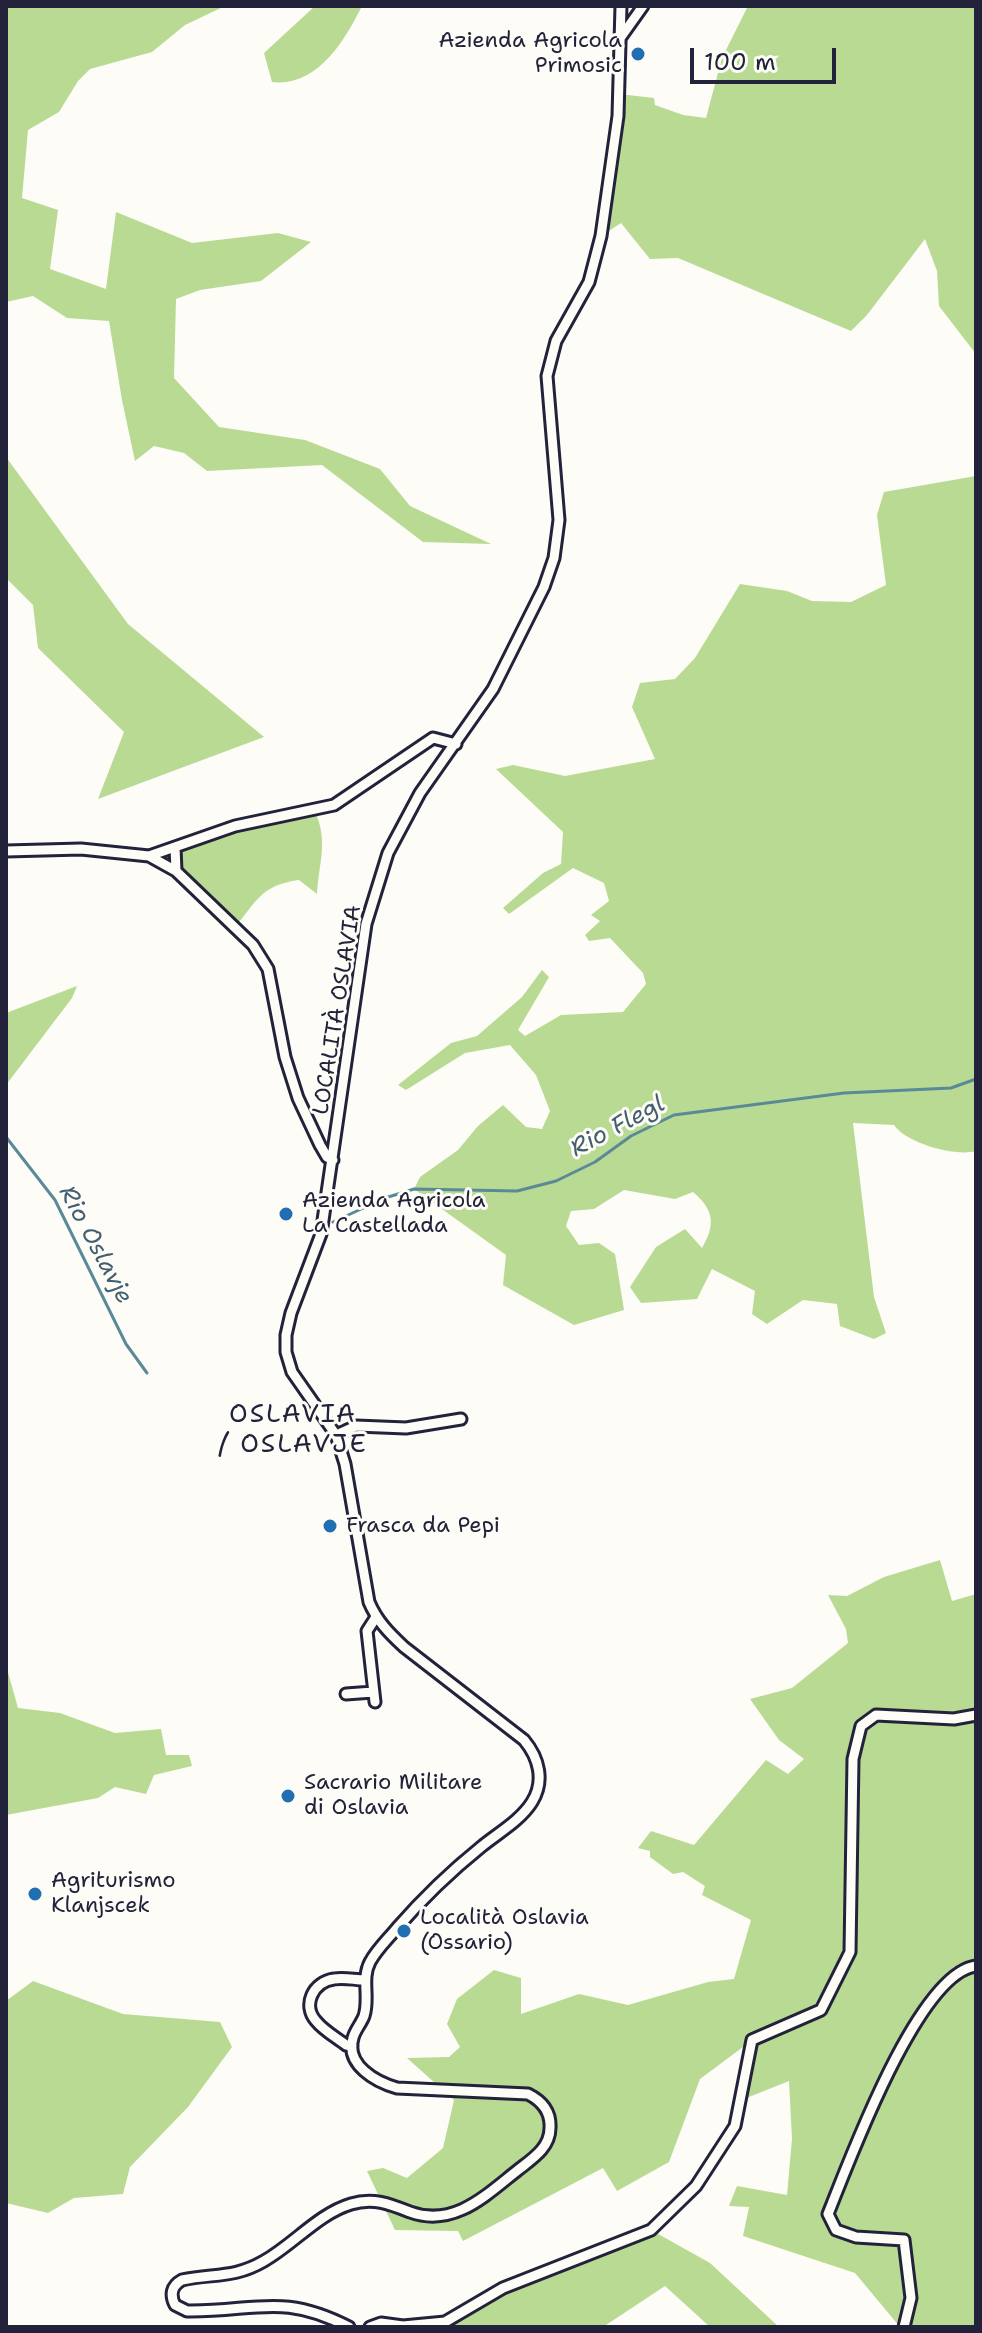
<!DOCTYPE html>
<meta charset="utf-8">
<style>
body{margin:0}
#map{position:relative;width:982px;height:2333px;overflow:hidden;background:#fdfcf7;font-family:"Shantell Sans",sans-serif}
canvas{display:block}
.frame{position:absolute;inset:0;border:8px solid #22223b;pointer-events:none}
.scale{position:absolute;left:690px;top:48px;width:146px;height:36px;box-sizing:border-box;border:4px solid #22223b;border-top:0;padding-left:10px;font-size:24px;line-height:28px;white-space:nowrap;color:#22223b;-webkit-text-stroke:6px #fdfcf7;paint-order:stroke}
</style>
<div id="map">
<canvas width="982" height="2333"></canvas>
<div class="frame"></div>
<div class="scale">100 m</div>
</div>
<script>
const c = document.querySelector('canvas').getContext('2d');
c.lineJoin = 'round';
function fillPath(path, color) { c.fillStyle = color; c.fill(path, 'evenodd'); }
function stroke(path, color, width, dash) { c.strokeStyle = color; c.lineWidth = width; c.lineCap = dash ? 'butt' : 'round'; c.setLineDash(dash || []); c.stroke(path); }
function drawText(font, color, halo, rows, align = 'center') {
  c.font = font + ' "Shantell Sans",sans-serif'; c.lineWidth = 6; c.setLineDash([]); c.textBaseline = 'middle'; c.strokeStyle = halo; c.fillStyle = color; for (const [text, x, y, turn = 0] of rows) {
    c.save(); c.translate(x, y); c.rotate((+turn || 0) * Math.PI / 180); c.textAlign = isNaN(turn) ? turn : align; if (halo) c.strokeText(text, 0, 0); c.fillText(text, 0, 0); c.restore();
  }
}
fillPath(new Path2D(`
 M6 6H225L185 25 152 52 90 69 78 81 59 112 28 130 22 198 58 210 50 269 106 289 116 212 192 243 278 233 311 242 261 281 200 290 176 299 174 378 219 427 305 440 380 469 410 506 491 544 423 542 322 465 207 471 184 453 154 446 135 461 122 400 109 321 67 318 33 296 6 302Z
 M315 6H362C344 42 317 87 272 82L264 53Z
 M748 6H976V354L939 306 937 271 925 239 867 315 851 331 678 258 650 259 621 223 601 236 619 94 654 98 655 105 683 115 706 118 722 58Z
 M6 457 128 624 264 737 98 799 124 732 38 648 33 605 6 578Z
 M976 476V1151C955 1157 906 1143 894 1125L853 1123 874 1297 886 1333 874 1339 840 1326 837 1304 803 1300 767 1324 752 1314 755 1291 712 1269 697 1299 641 1303 630 1287 656 1247 685 1229 702 1248C716 1224 714 1210 693 1192L675 1199 624 1190 594 1209 571 1211 566 1226 579 1245 599 1243 615 1254 624 1310 574 1325 503 1285 506 1255 414 1189 420 1177 458 1150 478 1126 503 1105 526 1127 542 1129 550 1111 536 1075 510 1045 465 1053 406 1090 398 1085 451 1043 477 1036 522 997 542 970 549 977 518 1030 525 1036 561 1015 623 1012 646 984 643 973 610 938 589 941 585 935 600 921 591 915 609 901 604 883 573 868 509 914 503 908 543 873 561 864 563 832 496 769 513 765 565 776 655 759 632 707 640 683 675 679 695 658 740 584 787 591 812 601 851 602 886 585 877 515 884 492Z
 M314 809C329 841 319 861 317 894L299 880C261 885 257 901 235 927L176 871 175 847Z
 M77 986 72 998 6 1085V1013Z
 M940 1560 952 1601 976 1594V2327H900L855 2273 743 2236 749 2207 729 2206 737 2186 787 2195 792 2139 789 2081 749 2097 735 2126 751 2041 700 2079 669 2162 617 2191 603 2168 463 2241 458 2231 395 2230 367 2171 383 2168 407 2178 443 2148 454 2100 407 2058 449 2057 460 2047 447 2024 457 1999 494 1970 521 1978V2014L579 1994 628 2005 708 1982 734 1979 751 1920 702 1895 705 1886 683 1872 673 1874 650 1857V1851L638 1848 651 1831 694 1845 766 1760 788 1774 804 1759 779 1740 750 1699 792 1688 848 1643 846 1629 828 1595 847 1596 884 1577Z
 M6 1665 18 1708 60 1713 115 1733 161 1729 166 1755H189L192 1766 154 1775 146 1794 115 1787 98 1798 6 1815Z
 M33 1981 123 2014 220 2022 232 2047 188 2107 130 2167 123 2194 74 2198 48 2213 6 2203V2001Z
 M651 2230 710 2263 779 2327H710L665 2286 603 2327H419L445 2322 480 2300Z`), '#b9da93');
stroke(new Path2D(`
 M6 1137 55 1200 126 1344 147 1373
 M333 1222 385 1198 414 1189 517 1191 556 1181 595 1162 631 1136 674 1115 844 1093 951 1088 976 1079
 M976 1953V1997
 M976 2191V2199`), '#5a8a97', 3);
const minor = new Path2D(`
 M621 37 643 6
 M175 847 176 871
 M6 851 81 849 149 856 235 826 334 805 433 738 456 744
 M149 856 176 871 253 945 268 969 285 1057 298 1098 320 1145 327 1157 333 1160
 M336 1435 356 1426 406 1428 461 1419
 M346 1694 373 1692
 M375 1702 367 1631 376 1617
 M352 2046 346 2045C337 2038 324 2031 316 2021 302 2005 313 1982 334 1979 344 1977 355 1980 365 1980
 M349 2327C281 2292 255 2312 187 2311L175 2305C170 2295 171 2286 182 2280 213 2273 233 2279 264 2261 294 2244 318 2214 351 2204 373 2197 390 2204 410 2212 454 2228 486 2195 518 2170 532 2159 550 2148 550 2128 551 2112 542 2101 528 2094L397 2088C376 2082 345 2065 353 2038 355 2030 361 2024 364 2016 370 1998 361 1979 370 1962 377 1949 388 1939 397 1928 423 1898 450 1872 481 1847 498 1833 520 1821 532 1802 545 1781 539 1758 524 1740L404 1647C389 1633 377 1621 369 1602L345 1464 336 1435 292 1372 286 1352V1335L291 1313 321 1234 366 924 388 853 420 793 493 689 544 587 554 558 559 520 547 376 556 341 589 282 601 236 618 116 621 6
 M370 2327 381 2323 403 2326 445 2322 503 2288 651 2230 696 2186 735 2126 752 2040 821 2010 850 1952 853 1759 861 1726 876 1715 954 1719 976 1715
 M904 2327 911 2298 904 2240 856 2237 836 2230 828 2214C849 2162 918 1973 976 1966`);
stroke(minor, '#22223b', 15);
stroke(minor, '#fdfcf7', 9);
for (const [x, y, r, color] of [
 [638,54,8,"#1f6fb2"],
 [286,1214,8,"#1f6fb2"],
 [330,1526,8,"#1f6fb2"],
 [288,1796,8,"#1f6fb2"],
 [35,1894,8,"#1f6fb2"],
 [404,1931,8,"#1f6fb2"]
]) { const dot = new Path2D(); dot.arc(x, y, r, 0, 2 * Math.PI); c.fillStyle = color; c.fill(dot); stroke(dot, '#fdfcf7', 3); }
drawText('22px', '#22223b', '#fdfcf7', [
 ["Azienda Agricola",622,41,"right"],
 ["Primosic",622,66,"right"],
 ["Azienda Agricola",302,1201],
 ["La Castellada",302,1226],
 ["Frasca da Pepi",346,1526],
 ["Sacrario Militare",304,1783],
 ["di Oslavia",304,1808],
 ["Agriturismo",51,1881],
 ["Klanjscek",51,1906],
 ["Località Oslavia",420,1918],
 ["(Ossario)",420,1943]
], 'left');
drawText('22px', '#22223b', '#fdfcf7', [
 ["LOCALITÀ OSLAVIA",338,1010,-81]
]);
drawText('italic 24px', '#435f71', '#fdfcf7', [
 ["Rio Flegl",618,1127,-28],
 ["Rio Oslavje",95,1245,62]
]);
c.letterSpacing = '2px';
drawText('26px', '#22223b', '#fdfcf7', [
 ["OSLAVIA",293,1415],
 ["/ OSLAVJE",293,1445]
]);
c.letterSpacing = '0px';
</script>
